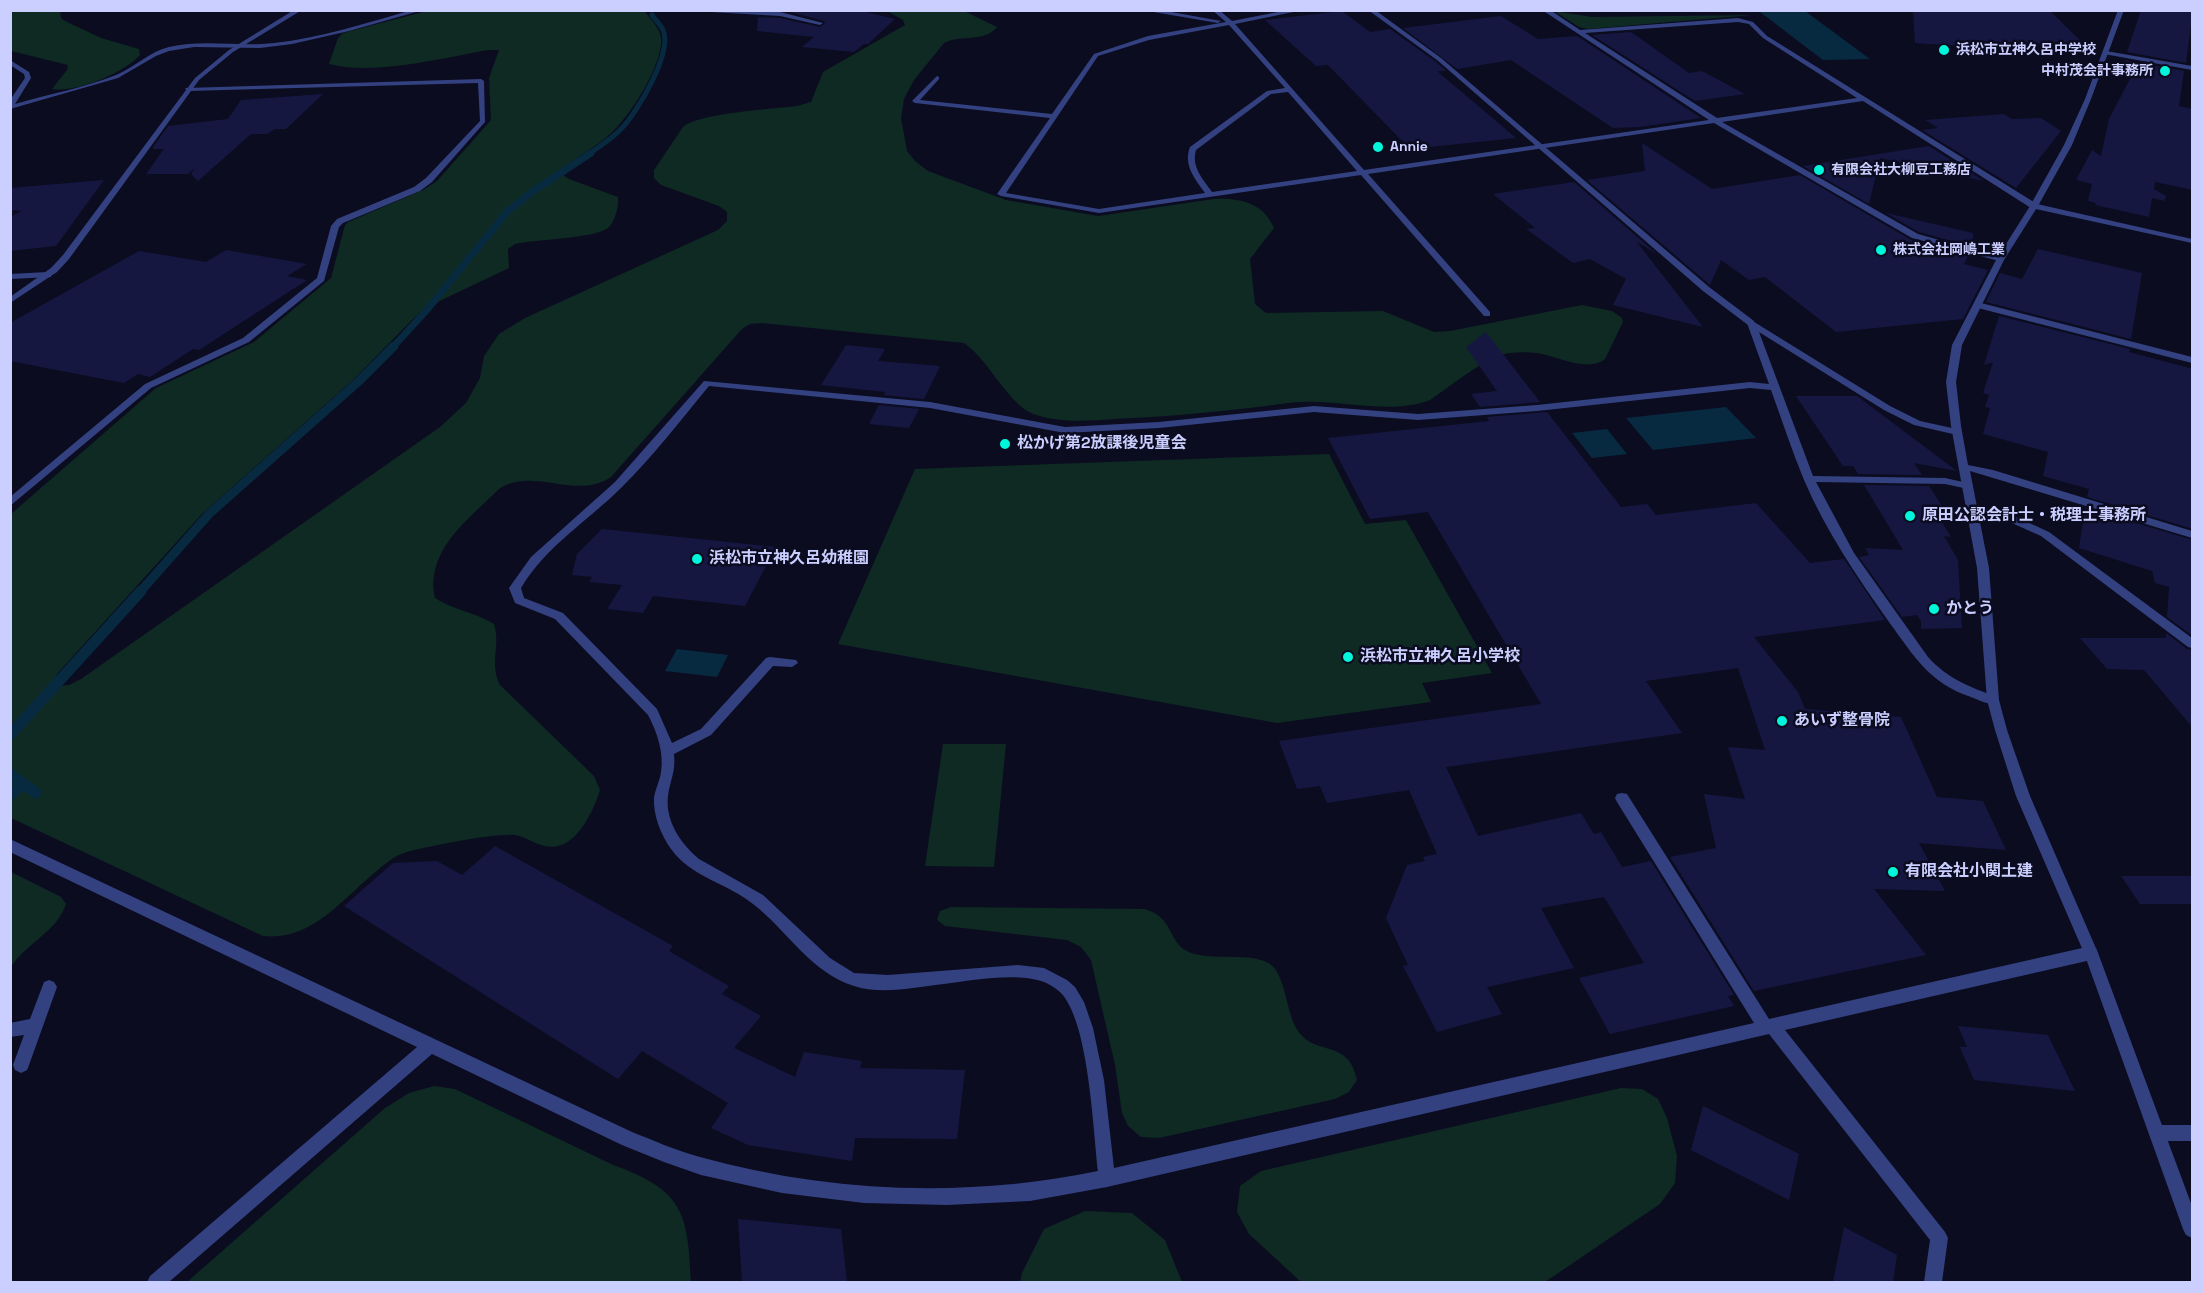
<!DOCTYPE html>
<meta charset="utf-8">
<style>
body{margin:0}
#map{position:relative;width:2203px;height:1293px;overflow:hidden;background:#0b0c20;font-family:"Space Grotesk",sans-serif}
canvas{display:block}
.frame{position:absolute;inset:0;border:12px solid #cacfff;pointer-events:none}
</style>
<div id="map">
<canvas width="2203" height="1293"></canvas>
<div class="frame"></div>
</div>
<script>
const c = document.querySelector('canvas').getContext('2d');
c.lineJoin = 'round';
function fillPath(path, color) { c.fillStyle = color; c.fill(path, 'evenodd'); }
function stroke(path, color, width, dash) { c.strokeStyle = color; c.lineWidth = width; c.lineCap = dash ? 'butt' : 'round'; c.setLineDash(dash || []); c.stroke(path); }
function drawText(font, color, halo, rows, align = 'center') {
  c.font = font + ' "Space Grotesk","Noto Sans JP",sans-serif'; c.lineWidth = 5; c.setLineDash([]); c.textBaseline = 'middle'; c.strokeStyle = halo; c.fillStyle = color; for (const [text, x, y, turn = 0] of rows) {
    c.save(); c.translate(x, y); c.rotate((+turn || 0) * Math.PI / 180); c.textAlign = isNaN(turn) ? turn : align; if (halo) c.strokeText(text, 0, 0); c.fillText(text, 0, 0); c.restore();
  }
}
fillPath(new Path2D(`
 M60 10 61 18 65 21 101 38 139 49 140 55C124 73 76 93 52 89L67 70 68 65 11 51V11Z
 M427 11H644C650 18 660 28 661 38 664 63 629 118 610 134 596 148 575 156 562 171L563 175 569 179 618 197C619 206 615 222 608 228 592 239 537 239 515 244L508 249 509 268 427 307 413 319 353 380 202 514 57 674 54 682 58 686 69 685 81 679 440 427 466 403 480 378 484 356 499 334 525 318 718 230 727 221V212L719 206 661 185 654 178V170L683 127C699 113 773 109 797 106L811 102 823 72 905 25 903 20 887 11H964L997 27C984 43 961 34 944 43L914 80 904 99 901 118 907 151 915 161 928 171 1006 200 1098 216 1214 199C1239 198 1263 202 1274 228L1250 259 1255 304 1266 313 1383 311 1434 332 1450 331 1582 305 1612 311 1622 318 1623 322 1605 359C1589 372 1560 358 1542 354 1531 352 1521 352 1510 353 1487 355 1450 387 1430 400 1393 414 1352 402 1313 402 1292 401 1271 406 1250 408 1205 413 1160 417 1114 419 1087 421 1059 423 1033 414 1008 404 989 360 964 343L761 323 750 324 742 329 611 477C576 501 533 466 499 489 469 519 425 550 435 598 453 610 475 612 494 624 501 645 489 664 500 685L594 776 600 790C593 813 574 853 545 846 535 844 526 837 515 835 494 833 430 846 407 852 393 856 384 865 373 874 339 903 310 941 263 936L11 818V514L156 388 254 342 331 278 345 225 348 222 423 190 437 181 491 120 489 78 499 50H488C442 58 373 76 329 64L338 38 343 33Z
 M1554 11 1592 17 1753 15 1588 29 1579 27Z
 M1329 454 1365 524 1406 520 1492 673 1422 683 1431 702 1277 723 838 644 915 469Z
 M943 744H1006L994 867 925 866Z
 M11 872 61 897 66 904C57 932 26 943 11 967Z
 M951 907 1145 909C1175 918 1168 944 1189 952 1212 962 1250 951 1270 964 1286 975 1286 1014 1298 1031 1316 1057 1349 1038 1357 1080L1349 1092 1335 1099 1159 1138 1141 1137 1128 1126 1122 1113 1115 1065 1091 960 1081 947 1067 940 945 926 937 920 940 911Z
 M434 1086 455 1089 611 1164C682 1190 688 1210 691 1282H187L385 1108 409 1093Z
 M1621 1088 1642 1089 1658 1099 1667 1118 1677 1156 1675 1183 1660 1204 1545 1282H1301L1249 1234 1237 1212 1240 1186 1261 1171Z
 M1085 1211 1132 1213 1165 1240 1182 1282H1020L1022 1273 1044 1229Z`), '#0e2a23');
fillPath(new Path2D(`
 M1805 11 1870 59 1823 60 1760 12Z
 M1726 407 1756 438 1653 450 1626 418Z
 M1607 429 1627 454 1592 458 1572 433Z
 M677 649 728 655 717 677 665 671Z`), '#082a41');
stroke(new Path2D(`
 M589 154C600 146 613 138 622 128 638 111 673 52 663 30 661 25 655 20 652 15`), '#082a41', 5);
stroke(new Path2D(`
 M392 348 426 311 507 212 532 192 591 153`), '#082a41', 7);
stroke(new Path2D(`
 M139 593 209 514 359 381 394 346`), '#082a41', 9);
stroke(new Path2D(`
 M10 735 141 591
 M10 774 36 793
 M12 794 23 783`), '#082a41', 11);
fillPath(new Path2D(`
 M783 10H858L895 19 868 44H864L854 52 802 47 814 37 757 31 758 17 780 18 820 27 825 23 824 21Z
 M1913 10H2049L2086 46 2008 42 2014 48 1988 46 1989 48 1915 43Z
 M2141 10H2193L2186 63 2127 52Z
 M1342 11 1370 32 1390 29 1436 62 1446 71H1437L1516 138 1410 149 1328 65 1316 66 1265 20Z
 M1501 16 1538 39 1577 36 1701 118 1640 127 1613 128 1511 60 1457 69 1403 28Z
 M1631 32 1689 73 1702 71 1745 94 1695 101 1592 35Z
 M2125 60 2184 71 2179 106 2193 109V190L2155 182 2154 189 2166 196 2164 201 2152 198 2149 217 2095 205 2096 203 2088 201 2092 184 2076 180 2092 150 2101 156 2109 119 2131 77 2121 71Z
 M323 94 286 129H275L267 134H251L198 181 191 174 195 168 188 174H146L164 149H153V147L168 126 228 119 241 100Z
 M2004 114 2012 119 2041 118 2061 131 2016 188 1922 130 1938 128 1925 120Z
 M1642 143 1712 189 1800 175 1911 240 1969 255 1964 264 1988 270 1963 319 1836 332 1765 277 1749 280 1721 260 1710 285 1587 180 1645 171Z
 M1929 146 1984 181 1880 158 1869 204 1803 166Z
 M104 180 56 246 10 251V217L22 211 10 210V188Z
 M1574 182 1658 255 1636 241 1703 327 1613 305 1626 279 1590 259 1573 263 1526 229 1535 228 1493 194Z
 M1886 213 1973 233V247L1919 232Z
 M2038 249 2142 273 2131 339 1986 302 2000 273 2022 279Z
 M226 250 307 264 287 276 307 280 199 350 193 349 150 377 138 374 124 383 10 361V323L139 251 206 262Z
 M1999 316 2130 349 2129 352 2193 369V529L2087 497 2089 489 2043 476 2048 452 1983 434 1990 408 1985 407 1989 395 1983 393 1993 362 1984 365Z
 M1486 332 1540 402 1480 407 1471 394 1497 391 1466 347Z
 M846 345 885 349 878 361 940 366 924 399 884 395 885 392 821 385Z
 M1796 396H1857L1957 471 1914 463 1922 475 1858 474 1853 466H1843Z
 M879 405 919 409 909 428 869 424Z
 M1547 412 1621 507 1647 504 1656 515 1756 503 1810 563 1844 559 1885 620 1754 637 1798 692 1805 709 1901 717 1937 797 1983 801 2006 850 1919 843 1945 891 1874 889 1926 955 1754 991 1670 857 1716 848 1704 794 1745 799 1728 747 1765 750 1738 668 1646 681 1682 733 1446 767 1478 836 1581 813 1594 834 1601 832 1622 867 1651 861 1734 995 1728 996 1734 1006 1610 1034 1579 978 1644 963 1604 897 1541 908 1574 968 1487 987 1502 1014 1437 1032 1403 966 1408 965 1386 918 1407 865 1425 861 1423 857 1437 854 1409 790 1327 803 1320 786 1297 789 1279 741 1541 704 1428 512 1370 519 1328 438 1489 421 1487 417Z
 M1864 485 1929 486 1946 512 1935 511 1951 537 1944 536 1958 560 1962 628 1921 629V621L1917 615 1902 617 1859 557 1869 555 1865 548 1903 550Z
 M2085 508 2193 540V636L2167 617 2169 587 2155 583 2152 571 2079 548Z
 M602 529 776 547 745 606 653 596 643 613 607 609 622 585 589 582 592 577 572 575 577 554Z
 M2166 633 2187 649 2193 650V728L2144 670 2107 669 2080 638H2166Z
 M495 846 673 946 669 951 729 986 722 994 761 1016 734 1048 795 1077 804 1052 862 1061 860 1068 965 1070 957 1139 855 1138 852 1161 748 1145 711 1128 728 1103 642 1051 618 1079 344 906 393 863 437 861 462 875Z
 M2121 876H2193V904H2140Z
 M1958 1026 2048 1035 2075 1091 1974 1080 1960 1047H1967Z
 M1703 1106 1799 1154 1789 1200 1691 1150Z
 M738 1219 841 1229 847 1282H742Z
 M1844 1227 1897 1255 1893 1282H1833Z`), '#161741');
fillPath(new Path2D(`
 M412 10H423L349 31 292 44 260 48 194 47 169 51 156 56 118 78 10 109V100L25 78 24 74 10 65V60L29 72 31 78 15 104C49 94 84 88 116 75 135 67 149 52 169 47 203 39 239 47 274 43 321 38 366 23 412 10Z
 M677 10 780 12 823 23 820 25 780 16Z
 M1142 10H1160L1221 21 1218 23Z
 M1212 10H1219L1232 21 1288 10H1303L1235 24 1364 170 1709 120 1542 10H1550L1580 30 1738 18 1753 22 1767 36 2037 204 2192 239V243L2031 208 1863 101 1722 122 1918 234 2003 258V262L1912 238 1714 123 1368 174 1490 312V316H1484L1361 175 1099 213 1001 196 997 194 1050 118 915 103 912 101 937 76 939 77V79L920 100 1052 114 1094 54 1148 36 1226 22ZM1738 22 1749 24 1763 38 1857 98 1717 118 1585 33ZM1229 25 1285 88 1267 91 1190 147C1183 165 1195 179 1205 193L1099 209 1006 193 1098 56 1149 40ZM1288 92 1357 171 1212 192C1203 179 1191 167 1196 150L1271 94Z
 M2106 51 2192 66V70L2104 54Z
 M481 79 484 81 485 122 432 182 420 191 343 223 339 227 324 281 249 342 151 388 10 506V497L145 384 243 338 317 278 331 226 337 219 414 187 426 178 480 121 478 83 188 91 185 89 186 88Z
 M48 272 51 273V277L10 279V274Z
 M1977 302 2192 357V363L1974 307V303Z
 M1751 320 1890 406 1920 421 1961 430 1962 432 1957 435 1914 425 1884 410 1759 332 1813 476 1945 478 1972 484 1973 486 1968 489 1945 484 1816 482 1854 553 1928 657C1948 679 1970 687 1997 697L1999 700 1997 703C1989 706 1979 700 1971 697 1929 683 1914 656 1889 622 1857 577 1826 531 1804 480 1792 451 1782 420 1771 390L1750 388 1537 411 1418 420 1314 412 1159 428 1065 433 930 408 709 386C681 420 653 456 622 487 588 521 546 546 521 588L524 598 563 613 657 709 672 743 701 729 766 658 770 657 796 660 798 663 792 667 773 666 711 735 674 754C676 772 670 780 668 796 665 821 681 844 699 859L763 895 830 958 854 973 888 975 1018 965 1044 968 1067 980 1075 987 1084 1002 1093 1028 1104 1080 1114 1168 1754 1023 1617 802 1615 798 1617 794 1622 793 1627 794 1769 1019 2091 946 2096 948 2098 953 2096 958 2091 960 1785 1030 1945 1232 1948 1238 1942 1282H1924L1930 1240 1769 1034 1107 1187 1030 1201 947 1205 864 1203 782 1193 701 1175 664 1162 622 1145 432 1054 169 1282H147L150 1276 417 1047 10 852V839L632 1132C655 1141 677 1151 700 1157 829 1193 967 1198 1098 1171 1093 1127 1089 1033 1065 998 1061 991 1051 985 1044 982 1017 972 972 980 944 984 917 987 881 995 854 986 811 973 787 930 753 904 727 883 691 877 671 849 661 835 653 815 654 798 655 789 660 781 661 772 664 752 657 732 648 715L555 619 515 603 509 588 531 557 615 482 704 381 930 402 1065 427 1159 422 1314 406 1418 414 1537 405 1750 382 1769 384 1747 323Z
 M1973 508 2012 515 2049 532 2192 638V648L2188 647 2041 536 2005 520 1969 513 1968 511Z
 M49 980 54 982 57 987 29 1065 27 1070 21 1073 15 1070 13 1065 24 1035 10 1037V1023L30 1019 44 982Z
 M2157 1125H2192V1141H2157L2151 1139 2149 1133 2151 1127Z`), '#344181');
fillPath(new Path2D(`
 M294 10H302L233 52 199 80 69 259 57 272 10 303V297L51 268 63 255 195 78 229 50Z
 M1368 10H1375L1441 58 1709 287 1754 321V325H1748L1703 291 1437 60Z
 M2118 10H2124L2091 99 2072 145 2038 206 2004 260 1962 345 1956 382 1961 426 1968 465 1993 470 2192 531V538L1970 471 1989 568 1999 700 2007 730 2030 796 2098 953 2192 1206V1238L2186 1235 2183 1229 2084 953 2016 796 1995 730 1987 700 1977 568 1951 426 1946 382 1952 345 1996 260 2030 206 2064 145 2085 99Z`), '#344181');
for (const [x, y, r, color] of [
 [1944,50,6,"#00f5da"],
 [2165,71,6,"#00f5da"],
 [1378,147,6,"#00f5da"],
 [1819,170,6,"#00f5da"],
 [1881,250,6,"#00f5da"],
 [1005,444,6,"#00f5da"],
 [1910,516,6,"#00f5da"],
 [697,559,6,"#00f5da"],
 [1934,609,6,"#00f5da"],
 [1348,657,6,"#00f5da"],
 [1782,721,6,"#00f5da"],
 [1893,872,6,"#00f5da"]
]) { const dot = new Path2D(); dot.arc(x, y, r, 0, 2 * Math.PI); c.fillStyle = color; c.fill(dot); stroke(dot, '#0b0c20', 2); }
drawText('bold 14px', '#cacfff', '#0b0c20', [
 ["浜松市立神久呂中学校",1956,50],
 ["中村茂会計事務所",2153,71,"right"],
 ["Annie",1390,147],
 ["有限会社大柳豆工務店",1831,170],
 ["株式会社岡嶋工業",1893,250]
], 'left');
drawText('bold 16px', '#cacfff', '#0b0c20', [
 ["松かげ第2放課後児童会",1017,444],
 ["原田公認会計士・税理士事務所",1922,516],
 ["浜松市立神久呂幼稚園",709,559],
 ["かとう",1946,609],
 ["浜松市立神久呂小学校",1360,657],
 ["あいず整骨院",1794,721],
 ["有限会社小関土建",1905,872]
], 'left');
</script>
